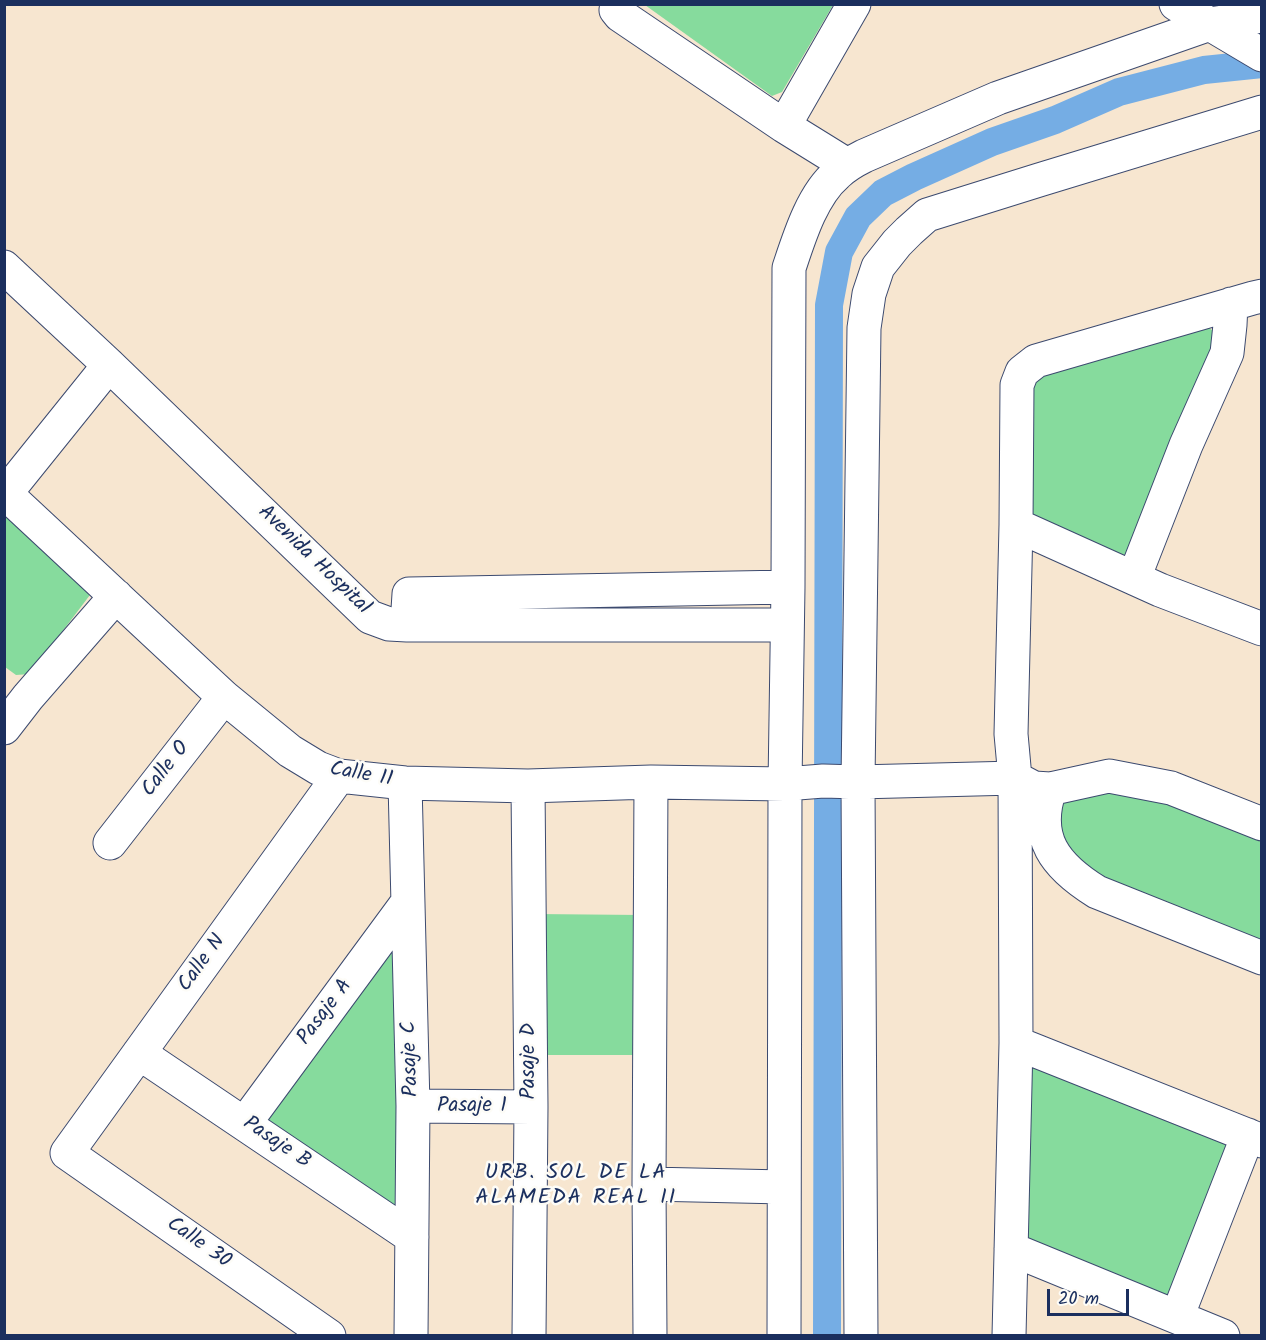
<!DOCTYPE html>
<style>
body{margin:0}
#map{position:relative;width:1266px;height:1340px;overflow:hidden;background:#f7e6d0;font-family:Kalam,sans-serif}
canvas{display:block}
.frame{position:absolute;inset:0;border:6px solid #1b2f5e;pointer-events:none}
.scale{position:absolute;left:1047px;top:1289px;width:82px;height:27px;box-sizing:border-box;border:3px solid #1b2f5e;border-top:0;padding-left:8px;font-size:18px;line-height:21px;white-space:nowrap;color:#1b2f5e;-webkit-text-stroke:4px #fdfcf7;paint-order:stroke}
</style>
<div id="map">
<canvas width="1266" height="1340"></canvas>
<div class="frame"></div>
<div class="scale">20 m</div>
</div>
<script>
const c = document.querySelector('canvas').getContext('2d');
c.lineJoin = 'round';
function fillPath(path, color) { c.fillStyle = color; c.fill(path, 'evenodd'); }
function stroke(path, color, width, dash) { c.strokeStyle = color; c.lineWidth = width; c.lineCap = dash ? 'butt' : 'round'; c.setLineDash(dash || []); c.stroke(path); }
function drawText(font, color, halo, rows, align = 'center') {
  c.font = font + ' Kalam,sans-serif'; c.lineWidth = 5; c.setLineDash([]); c.textBaseline = 'middle'; c.strokeStyle = halo; c.fillStyle = color; for (const [text, x, y, turn = 0] of rows) {
    c.save(); c.translate(x, y); c.rotate((+turn || 0) * Math.PI / 180); c.textAlign = isNaN(turn) ? turn : align; if (halo) c.strokeText(text, 0, 0); c.fillText(text, 0, 0); c.restore();
  }
}
fillPath(new Path2D(`
 M645 5H833L782 92 772 96Z
 M1201 321 1219 336 1133 550 1124 555 1026 515 1030 373Z
 M4 506 93 591 30 674 16 675 5 667Z
 M1112 782 1261 833V945L1079 870 1050 806Z
 M409 914 407 1228 253 1119Z
 M535 914 641 915 640 1055H535Z
 M1036 1061 1226 1140 1230 1149 1178 1291 1165 1299 1032 1243 1023 1233 1024 1069Z`), '#86db9d');
stroke(new Path2D(`
 M827 1336 829 305 839 252 858 217 883 193 914 177 992 142 1055 120 1119 92 1204 70 1262 64`), '#75ade4', 28);
const minor = new Path2D(`
 M617 4 616 10 620 15 784 126 847 165
 M1176 4 1262 55
 M784 126 854 4
 M4 267 109 365 370 617 389 624 407 625H787
 M4 492 224 697 290 751 318 768 339 776 405 783 528 786 651 782 785 784 823 781 858 782 1015 778 1034 788 1050 789 1109 776 1171 788 1262 824
 M6 493 109 365
 M1016 525 1160 590 1262 629
 M1134 578 1186 445 1227 353 1230 325 1231 304
 M407 625 409 594 788 587
 M4 728 28 697 116 596
 M405 783 413 1106 411 1336
 M528 786 531 1107 529 1336
 M1050 789C1033 838 1055 866 1097 892L1262 958
 M110 843 224 697
 M1016 1043 1262 1141
 M139 1053 412 1237
 M413 1106 531 1107
 M245 1123 407 903
 M649 1184 784 1187
 M1011 1249 1223 1336
 M1177 1317 1248 1135
 M329 1336 67 1153 339 776
 M650 1336 649 1184 651 782
 M784 1336 785 784 788 587 789 268C799 238 812 195 837 174 845 166 854 161 864 156L998 98 1210 24 1262 16
 M861 1336 858 782 864 328 869 294 878 267 897 243 909 231 927 215 1039 180 1262 112
 M1009 1336 1016 1043 1015 778 1011 734 1016 525 1017 385 1022 372 1036 361 1253 298 1262 296`);
stroke(minor, '#3c4a6f', 35);
stroke(minor, '#fff', 33);
drawText('21px', '#1b2f5e', '#fdfcf7', [
 ["Avenida Hospital",313,561,44],
 ["Calle O",167,770,-52],
 ["Calle 11",361,776,10],
 ["Calle N",203,964,-54],
 ["Pasaje A",326,1013,-53],
 ["Pasaje C",412,1059,-92],
 ["Pasaje D",530,1061,-90],
 ["Pasaje 1",472,1107],
 ["Pasaje B",276,1144,34],
 ["Calle 30",198,1244,35]
]);
c.letterSpacing = '1.5px';
drawText('22px', '#1b2f5e', '#fdfcf7', [
 ["URB. SOL DE LA",576,1174],
 ["ALAMEDA REAL II",576,1199]
]);
c.letterSpacing = '0px';
</script>
